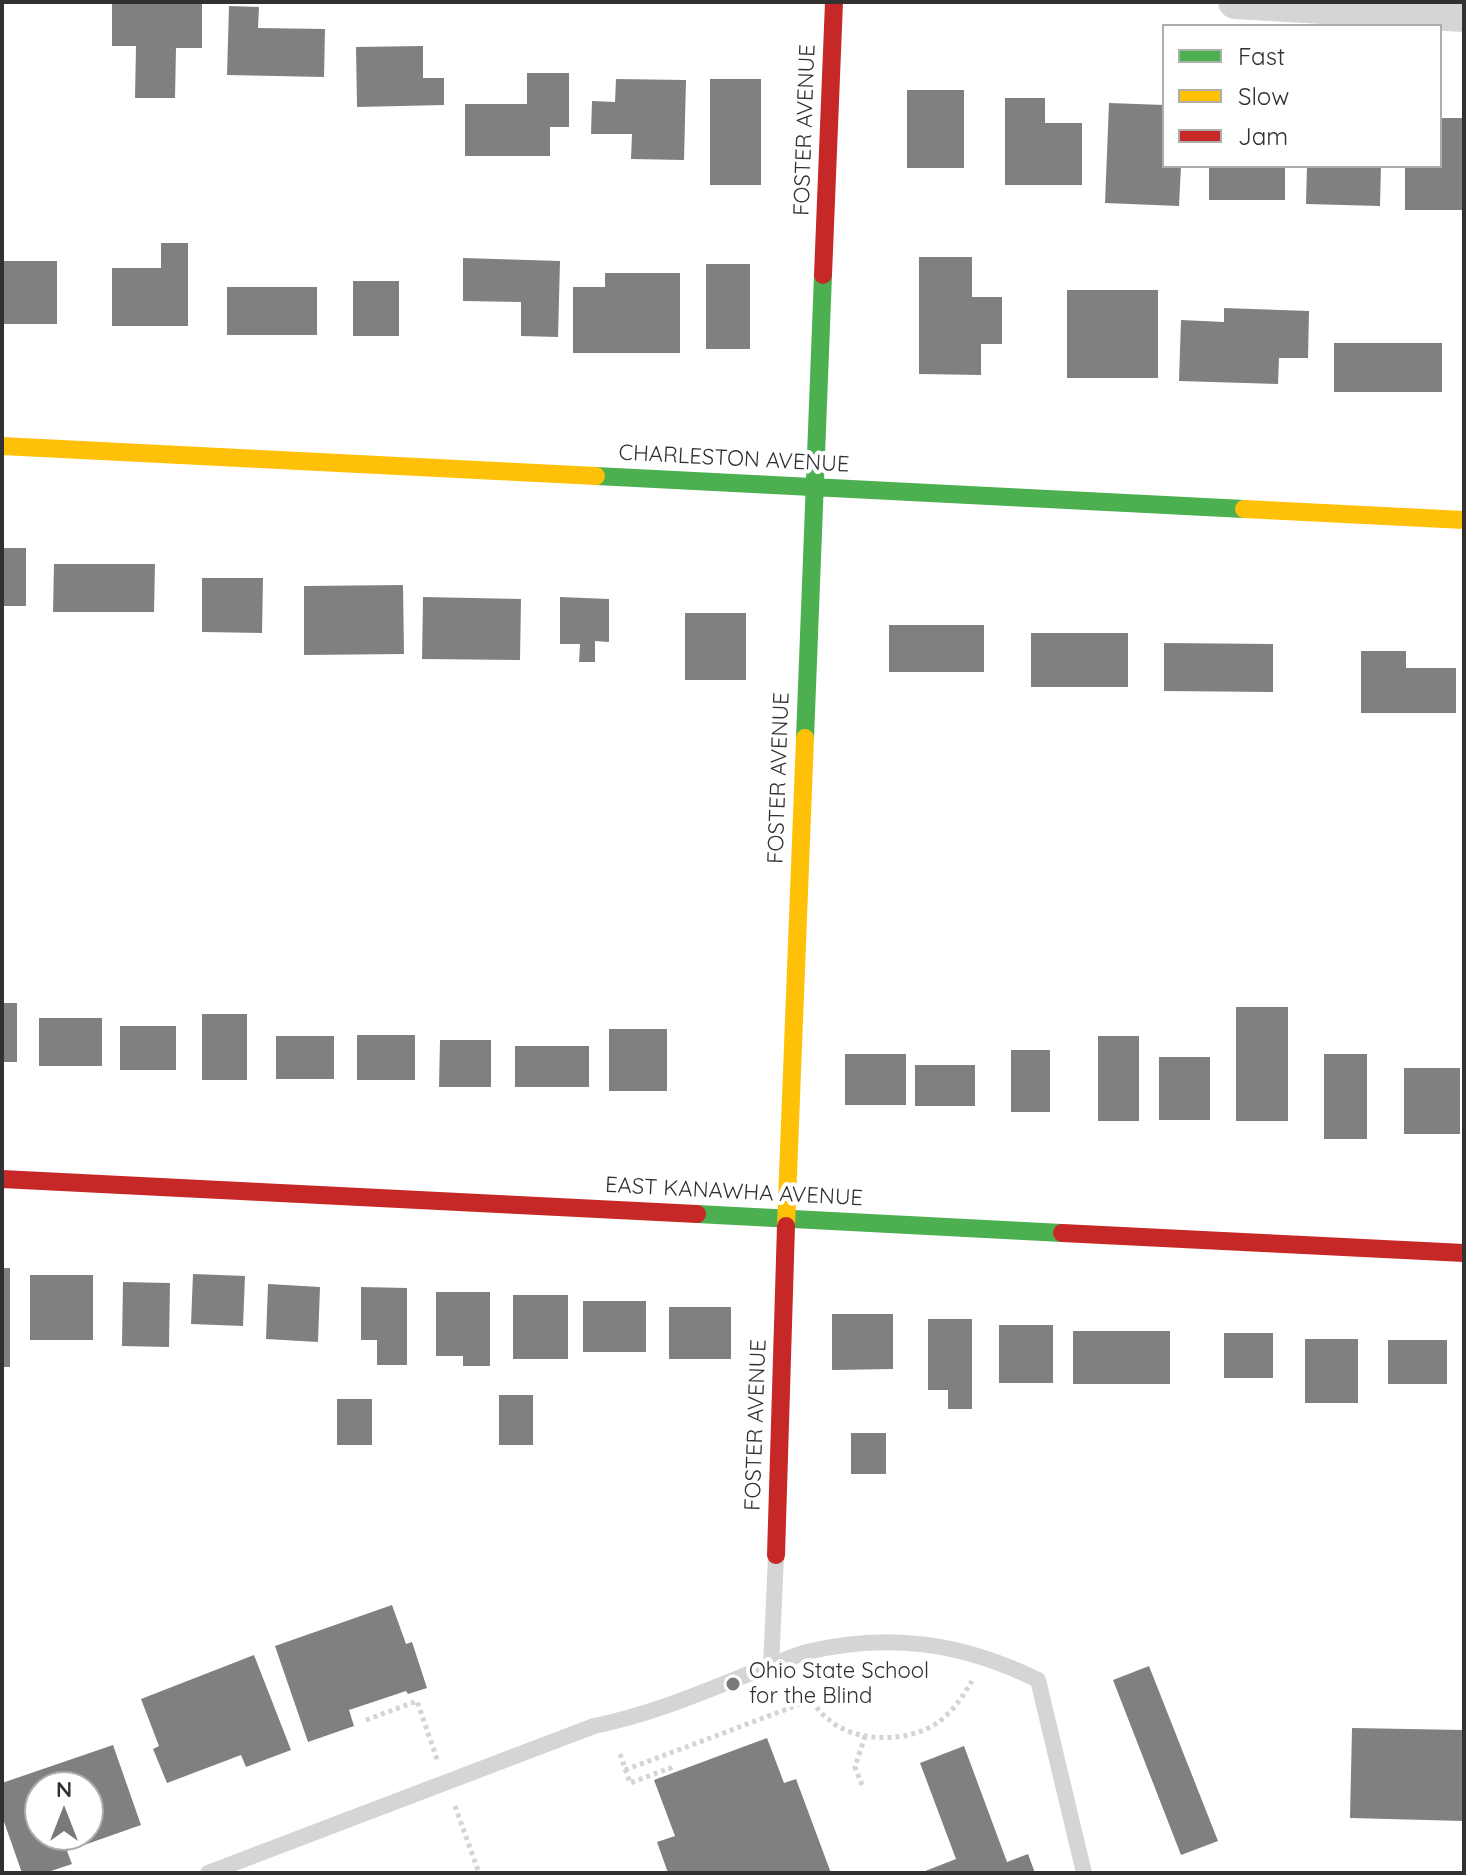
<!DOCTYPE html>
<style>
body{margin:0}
#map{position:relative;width:1466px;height:1875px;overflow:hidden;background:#fff;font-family:Quicksand,sans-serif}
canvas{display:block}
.frame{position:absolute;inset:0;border:4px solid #313131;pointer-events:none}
.legend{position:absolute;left:1162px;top:24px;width:280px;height:144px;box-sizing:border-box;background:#fff;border:2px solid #adadad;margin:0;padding:10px 14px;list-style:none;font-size:24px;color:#313131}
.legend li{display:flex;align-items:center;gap:16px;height:40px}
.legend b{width:40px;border:2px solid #adadad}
.north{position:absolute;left:24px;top:1771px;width:80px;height:80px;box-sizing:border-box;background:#fff;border:2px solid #adadad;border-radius:50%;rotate:0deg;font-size:22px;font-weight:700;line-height:32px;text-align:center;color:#313131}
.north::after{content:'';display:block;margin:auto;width:28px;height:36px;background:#797979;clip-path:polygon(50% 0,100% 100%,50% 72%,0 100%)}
</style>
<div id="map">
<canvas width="1466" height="1875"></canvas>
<div class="frame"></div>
<ul class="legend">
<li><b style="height:10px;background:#4caf50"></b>Fast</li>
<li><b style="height:10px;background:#ffc107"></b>Slow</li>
<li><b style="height:10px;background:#c62828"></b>Jam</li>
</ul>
<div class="north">N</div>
</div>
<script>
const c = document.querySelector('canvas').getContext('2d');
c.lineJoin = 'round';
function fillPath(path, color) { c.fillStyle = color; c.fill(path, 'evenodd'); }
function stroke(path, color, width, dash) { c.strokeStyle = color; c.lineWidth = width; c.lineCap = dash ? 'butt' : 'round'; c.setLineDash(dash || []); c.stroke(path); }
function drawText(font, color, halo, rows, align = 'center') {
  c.font = font + ' Quicksand,sans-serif'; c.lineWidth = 8; c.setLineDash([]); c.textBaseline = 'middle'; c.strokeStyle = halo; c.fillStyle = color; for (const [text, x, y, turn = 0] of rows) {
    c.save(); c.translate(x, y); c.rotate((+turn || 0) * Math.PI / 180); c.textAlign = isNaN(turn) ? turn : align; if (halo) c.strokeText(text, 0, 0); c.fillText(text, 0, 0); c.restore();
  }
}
fillPath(new Path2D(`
 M112 2H202V48H176L175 98H135L136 46H112Z
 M229 6 259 7 258 28 325 29 324 77 227 75Z
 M423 46V78H444V105L357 107 356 47Z
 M527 73H569V127H550V156H465V104H527Z
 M616 79 686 80 684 160 631 159 632 134H591L592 101 615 102Z
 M710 79H761V185H710Z
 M907 90H964V168H907Z
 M1005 98H1045V123H1082V185H1005Z
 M1109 103 1164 105V166H1181L1179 206 1105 203Z
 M1440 118H1464V210H1405V166H1440Z
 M1209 166H1285V200H1209Z
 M1307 166H1381L1380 206 1306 204Z
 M161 243H188V326H112V268H161Z
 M919 257H972V297H1002V344H981V375L919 374Z
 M463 258 560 261 558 337 521 336V302L463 301Z
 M2 261H57V324H2Z
 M706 264H750V349H706Z
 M605 273H680V353H573V287H605Z
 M353 281H399V336H353Z
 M227 287H317V335H227Z
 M1067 290H1158V378H1067Z
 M1224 308 1309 311 1308 358H1279L1278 384 1179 381 1181 320 1224 322Z
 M1334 343H1442V392H1334Z
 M2 548H26V606H2Z
 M54 564H155L154 612H53Z
 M202 578H263L262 633 202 632Z
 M403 585 404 654 304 655V586Z
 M423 597 521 599 520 660 422 659Z
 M560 597 609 599V642L595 641V662H579L580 644H560Z
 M685 613H746V680H685Z
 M889 625H984V672H889Z
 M1031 633H1128V687H1031Z
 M1164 643 1273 644V692L1164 691Z
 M1361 651H1406V668H1456V713H1361Z
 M2 1003H17V1062H2Z
 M1236 1007H1288V1121H1236Z
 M202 1014H247V1080H202Z
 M39 1018H102V1066H39Z
 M120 1026H176V1070H120Z
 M609 1029H667V1091H609Z
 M357 1035H415V1080H357Z
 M276 1036H334V1079H276Z
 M1098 1036H1139V1121H1098Z
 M440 1040H491V1087H439Z
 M515 1046H589V1087H515Z
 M1011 1050H1050V1112H1011Z
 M845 1054H906V1105H845Z
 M1324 1054H1367V1139H1324Z
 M1159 1057H1210V1120H1159Z
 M915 1065H975V1106H915Z
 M1404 1068H1460V1134H1404Z
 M2 1268H10V1367H2Z
 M193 1274 245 1276 243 1326 191 1324Z
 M30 1275H93V1340H30Z
 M123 1282 170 1283 169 1347 122 1346Z
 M268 1284 320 1287 318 1342 266 1339Z
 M361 1287 407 1288V1365H377V1340H361Z
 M436 1292H490V1366H463V1356H436Z
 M513 1295H568V1359H513Z
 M583 1301H646V1352H583Z
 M669 1307H731V1359H669Z
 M832 1314H893V1369L832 1370Z
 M928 1319H972V1409H948V1390H928Z
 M999 1325H1053V1383H999Z
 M1073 1331H1170V1384H1073Z
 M1224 1333H1273V1378H1224Z
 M1305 1339H1358V1403H1305Z
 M1388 1340H1447V1384H1388Z
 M499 1395H533V1445H499Z
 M337 1399H372V1445H337Z
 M851 1433H886V1474H851Z
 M392 1605 406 1644 412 1642 427 1688 408 1694 406 1691 349 1710 354 1726 308 1742 275 1646Z
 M254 1655 291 1750 246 1767 241 1755 167 1783 153 1749 159 1746 141 1699Z
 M1149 1666 1218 1841 1181 1855 1113 1680Z
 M1352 1728 1464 1730V1821L1350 1818Z
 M767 1738 784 1783 796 1779 831 1873H668L657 1842 675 1836 654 1780Z
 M113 1745 141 1825 67 1851 72 1864 45 1873H22L2 1816V1783ZM40 1787H88V1835H40Z
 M964 1746 1007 1862 1028 1854 1035 1873H920L956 1859 920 1763Z`), '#808080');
stroke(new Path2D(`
 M366 1720 417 1701 438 1762
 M620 1754 630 1783 670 1768 672 1773
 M625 1770 811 1700C816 1706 821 1714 828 1719 856 1744 911 1743 940 1721 954 1710 963 1696 972 1681
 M862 1785 855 1767 865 1736
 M455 1806 479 1873`), '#d4d4d4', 5, [4, 4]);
stroke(new Path2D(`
 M771 1666 776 1557
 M208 1873 594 1726C650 1715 703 1692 756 1671 772 1665 790 1657 807 1652 889 1632 963 1643 1038 1680L1084 1873`), '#d5d5d5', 16);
stroke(new Path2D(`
 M1235 2 1464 15`), '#d5d5d5', 34);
stroke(new Path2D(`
 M596 476 1244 509
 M805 738 823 275
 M697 1214 1062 1233`), '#4caf50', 18);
stroke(new Path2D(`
 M2 446 596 476
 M1244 509 1464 520
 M786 1226 805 738`), '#ffc107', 18);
stroke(new Path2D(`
 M823 275 834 2
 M2 1179 697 1214
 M1062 1233 1464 1253
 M776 1555 786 1226`), '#c62828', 18);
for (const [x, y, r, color] of [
 [733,1684,8,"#797979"]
]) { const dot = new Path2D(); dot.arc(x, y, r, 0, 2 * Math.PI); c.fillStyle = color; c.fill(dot); stroke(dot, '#fff', 3); }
drawText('22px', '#313131', '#fff', [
 ["FOSTER AVENUE",805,130,-88],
 ["CHARLESTON AVENUE",734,459,3],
 ["FOSTER AVENUE",779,778,-88],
 ["EAST KANAWHA AVENUE",734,1192,3],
 ["FOSTER AVENUE",756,1425,-88]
]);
drawText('22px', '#313131', '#fff', [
 ["Ohio State School",749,1671],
 ["for the Blind",749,1696]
], 'left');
</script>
